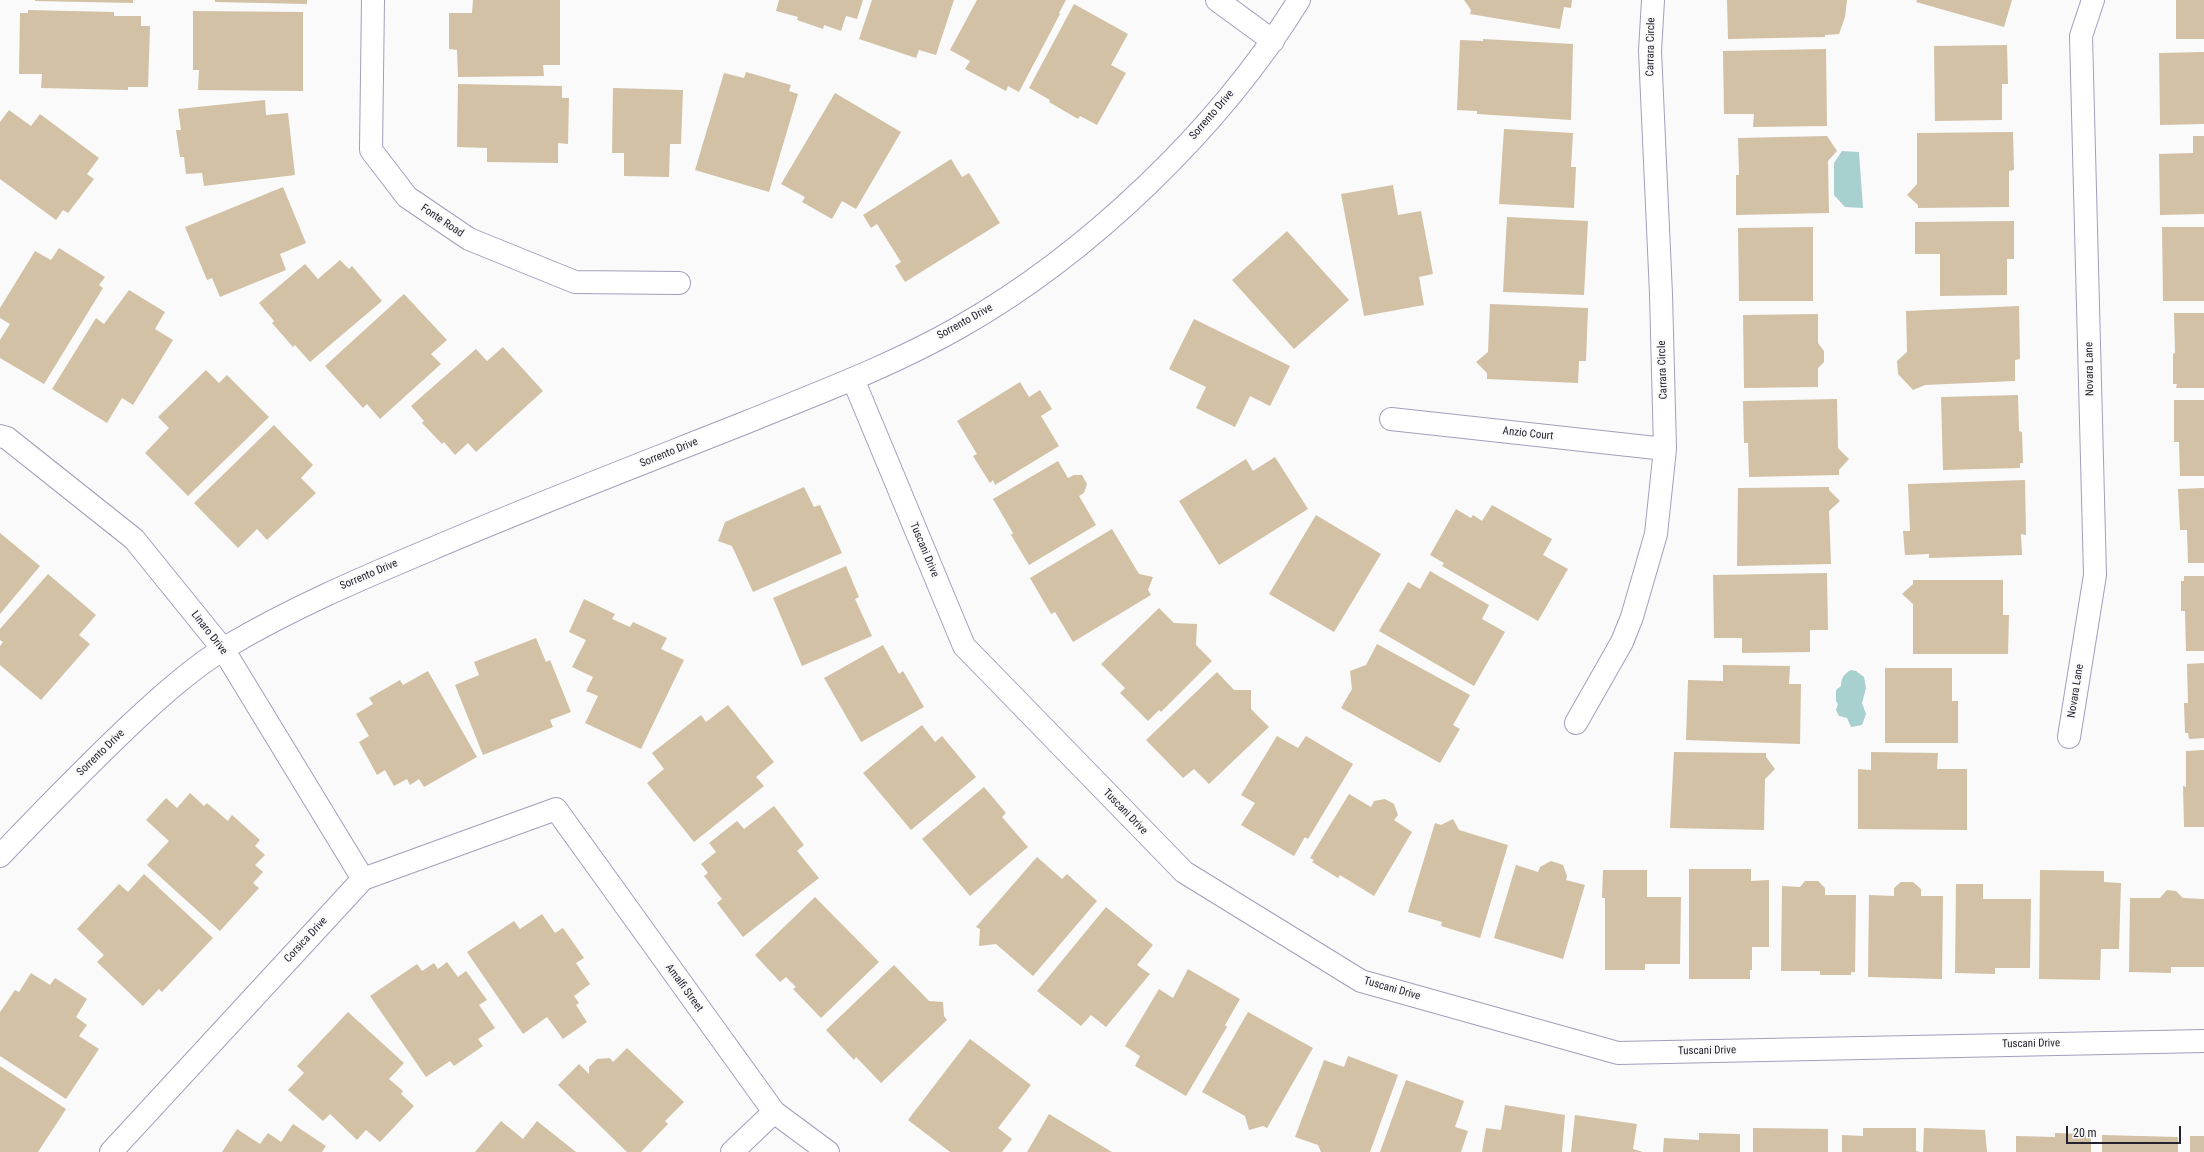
<!DOCTYPE html>
<style>
body{margin:0}
#map{position:relative;width:2204px;height:1152px;overflow:hidden;background:#fafafa;font-family:"Roboto Condensed",sans-serif}
canvas{display:block}
.scale{position:absolute;left:2066px;top:1126px;width:115px;height:18px;box-sizing:border-box;border:2px solid #24222e;border-top:0;padding-left:5px;font-size:12px;line-height:14px;white-space:nowrap;color:#24222e;-webkit-text-stroke:3px #fafafa;paint-order:stroke}
</style>
<div id="map">
<canvas width="2204" height="1152"></canvas>
<div class="scale">20 m</div>
</div>
<script>
const c = document.querySelector('canvas').getContext('2d');
c.lineJoin = 'round';
function fillPath(path, color) { c.fillStyle = color; c.fill(path, 'evenodd'); }
function stroke(path, color, width, dash) { c.strokeStyle = color; c.lineWidth = width; c.lineCap = dash ? 'butt' : 'round'; c.setLineDash(dash || []); c.stroke(path); }
function drawText(font, color, halo, rows, align = 'center') {
  c.font = font + ' "Roboto Condensed",sans-serif'; c.lineWidth = 4; c.setLineDash([]); c.textBaseline = 'middle'; c.strokeStyle = halo; c.fillStyle = color; for (const [text, x, y, turn = 0] of rows) {
    c.save(); c.translate(x, y); c.rotate((+turn || 0) * Math.PI / 180); c.textAlign = isNaN(turn) ? turn : align; if (halo) c.strokeText(text, 0, 0); c.fillText(text, 0, 0); c.restore();
  }
}
fillPath(new Path2D(`
 M1842 151 1859 152 1863 208 1845 207 1834 195V163Z
 M1851 670 1856 671 1864 677 1866 688 1862 703 1866 714 1862 725 1851 727 1847 718 1839 716 1836 710 1838 704 1836 701V690L1841 686C1841 678 1844 674 1851 670Z`), '#a7d0cf');
fillPath(new Path2D(`
 M35 0H133V3L35 1Z
 M215 0H307V4L215 2Z
 M473 0H560V65H543L544 76 458 77 457 50 449 49V13H472Z
 M779 0H863L857 19 846 16 841 31 824 25 823 29 797 20 798 17 776 11Z
 M872 0H954L936 55 919 50 916 58 859 39Z
 M977 0H1066L1059 13 1060 14 1019 92 1008 86 1006 91 965 69 970 61 950 50Z
 M1464 0H1572L1571 8 1564 7 1560 29 1470 14 1471 10Z
 M1727 0H1847L1845 17 1839 34 1825 35V37L1728 39Z
 M1917 0H2012L2004 27 1916 2Z
 M2176 0H2204V39H2176Z
 M1074 4 1128 34 1111 65 1126 73 1097 125 1080 116 1078 119 1049 102 1050 100 1029 88Z
 M28 10 114 12V16H141V26H150L148 87H128V90L41 88 42 74H19L20 13H28Z
 M193 11 303 12V91L198 90 199 70H193Z
 M1483 39 1573 44 1571 120 1477 114V111L1457 110 1460 40 1483 41Z
 M2007 45 2008 84H2002V120L1935 121 1934 46Z
 M1826 49 1827 126 1753 127 1754 114H1724L1723 51Z
 M2204 52V124L2160 125 2159 53Z
 M746 72 791 85 789 91 798 94 769 192 695 170 724 73 744 78Z
 M458 84 562 86V98H569L568 144 558 143V163L487 162V148L457 147Z
 M613 88 683 90 681 144H670L669 177 624 176V153H612Z
 M835 93 901 132 856 209 842 201 832 219 802 202 805 197 781 184Z
 M265 100 266 115 288 113 295 175 204 186 202 173 186 174 184 157H180L176 130H181L178 109Z
 M9 110 31 126 40 114 99 158 87 174 94 179 68 213 63 210 56 220 0 179V122Z
 M1504 129 1573 133 1571 167H1576L1574 208 1499 204Z
 M2013 132 2014 170 2009 171V207L1918 208V205L1907 195 1917 184V133Z
 M1827 136 1837 151 1828 161 1829 213 1736 215V175H1739L1738 138Z
 M2193 136H2204V214L2160 215 2159 154 2193 153Z
 M951 159 962 177 969 173 1000 223 905 282 895 266 901 262 877 224 871 228 863 215Z
 M1393 185 1398 215 1421 211 1433 274 1419 277 1424 305 1364 316 1341 194Z
 M283 187 306 243 280 254 286 270 220 297 212 278 207 280 185 227Z
 M1507 217 1588 221 1584 295 1503 292Z
 M2014 221V259H2007V295L1940 296V254H1915V222Z
 M1813 227V301H1739L1738 228Z
 M2162 227H2204V301H2163Z
 M1287 231 1349 300 1294 349 1232 280Z
 M59 248 105 277 99 285 103 288 44 384 0 358V340L10 324 0 318V308L35 251 51 260Z
 M340 260 349 269 352 266 382 301 310 362 295 345 293 347 272 323 274 321 259 303 305 264 318 279Z
 M129 290 165 312 155 329 173 340 133 405 122 398 107 423 52 389 96 318 104 324Z
 M404 294 447 340 431 354 441 364 380 419 367 404 363 408 325 366Z
 M1490 304 1588 308 1586 361H1579L1578 383 1487 379V373L1476 362 1488 352Z
 M2019 306 2020 359 2015 360V381L1925 385 1913 390 1898 374 1897 361 1907 352 1906 311Z
 M2174 313H2204V388H2176L2177 384H2173V354L2175 353Z
 M1818 314V343L1824 351V362L1818 368V387L1744 388 1743 315Z
 M1194 319 1290 366 1270 406 1250 396 1235 427 1196 408 1206 387 1169 369Z
 M503 347 543 391 476 452 468 443 455 455 444 442 442 444 422 423 424 421 411 406 476 349 487 361Z
 M206 370 219 383 227 375 269 417 188 496 145 453 169 428 158 417Z
 M1020 382 1029 397 1040 390 1052 409 1041 416 1059 446 995 485 993 480 990 483 973 456 977 454 957 421Z
 M2018 395 2019 431 2022 432 2023 463H2020V468L1943 470 1941 397Z
 M1837 399 1838 448 1849 459 1839 470V475L1749 477 1748 443H1744L1743 401Z
 M2174 400H2204V476H2180L2179 442H2174Z
 M274 425 313 465 301 478 316 493 267 540 257 529 238 548 194 503Z
 M1275 457 1308 509 1219 565 1179 501 1246 459 1253 471Z
 M1058 461 1068 478 1074 475H1082L1087 484 1084 493 1079 496 1096 525 1029 565 1011 535 1013 533 993 499Z
 M2025 480 2026 535 2021 534 2022 555 1929 558V554L1905 555 1903 531H1910L1908 484Z
 M804 487 814 507 820 505 842 553 753 592 732 546 718 541 725 522Z
 M1829 487V490L1840 501 1829 511 1831 564 1737 566 1738 488Z
 M2204 488V563H2188L2187 530H2180L2178 489Z
 M1492 505 1552 539 1543 555 1568 569 1538 621 1442 566 1444 563 1430 555 1456 509 1471 518 1473 515 1482 521Z
 M1316 515 1381 554 1334 632 1269 594Z
 M1112 529 1139 574 1153 577 1148 590 1151 595 1073 642 1055 612 1051 614 1030 578Z
 M0 533 40 566 0 614Z
 M846 566 859 597 855 599 872 636 802 666 773 598Z
 M1430 571 1489 605 1482 619 1505 632 1474 686 1379 631 1408 582 1420 589Z
 M1827 573 1828 630H1810V652L1742 653V638H1714L1713 575Z
 M48 574 96 615 79 635 90 644 41 700 0 665V646L3 642 0 640V629Z
 M2184 576H2204V651H2186L2185 611H2181V581H2184Z
 M1913 580H2003V615H2009L2008 654H1913V604L1902 594 1913 584Z
 M584 599 615 614 612 619 630 627 633 622 667 638 661 649 684 660 641 749 585 723 598 696 586 691 593 677 572 667 586 640 569 632Z
 M1159 608 1174 623 1197 624 1196 645 1212 661 1161 712 1159 710 1148 721 1120 693 1125 688 1101 664Z
 M536 638 546 662 550 660 571 712 550 720 553 727 483 755 455 685 479 675 474 662Z
 M1377 644 1470 695 1453 725 1460 729 1440 763 1341 708 1352 689 1350 671 1366 665Z
 M883 645 899 674 903 671 924 707 861 742 824 678Z
 M2204 663V738L2189 739 2188 733H2185L2184 703H2188L2187 664Z
 M1723 665 1790 666 1789 684H1801L1800 744 1686 740 1688 680 1723 681Z
 M1885 668H1952V701H1958V743H1885Z
 M428 671 477 757 424 787 419 779 410 785 407 779 394 786 385 770 377 775 359 742 369 736 356 714 373 704 369 698 400 680 403 685Z
 M1217 672 1234 690H1251V709L1269 727 1209 784 1194 769 1183 778 1146 740Z
 M728 705 774 762 756 777 764 786 694 842 647 783 664 769 652 753 701 715 706 722Z
 M922 725 935 742 942 736 976 777 911 830 863 773Z
 M1277 736 1298 748 1306 736 1353 764 1308 839 1305 837 1294 856 1241 825 1255 803 1241 795Z
 M2204 750V827H2184L2183 786 2186 787V751Z
 M1674 752 1766 753V757L1775 769 1765 779 1764 830 1670 828Z
 M1871 752 1938 753 1937 769H1967V830L1858 829V769L1871 770Z
 M984 787 1006 813 1002 817 1028 847 970 896 922 839Z
 M190 793 204 806 207 803 228 821 232 815 260 840 255 846 265 855 255 865 263 872 253 883 259 888 220 931 147 865 169 841 146 820 166 798 177 808Z
 M1349 794 1371 807 1374 801 1385 799 1394 804 1398 815 1394 820 1412 832 1374 896 1340 875 1338 878 1312 862 1314 860 1310 858Z
 M774 806 804 845 797 851 819 878 743 937 717 903 722 899 704 876 708 873 701 864 716 852 709 843 737 821 744 829Z
 M1453 819 1459 830 1508 845 1480 938 1441 926 1442 922 1408 912 1435 823 1441 825Z
 M1037 857 1062 879 1067 874 1097 901 1033 976 996 944 979 946 980 929 976 927Z
 M1551 861 1563 865 1567 876 1566 880 1585 885 1563 959 1494 938 1516 865 1538 872 1540 867Z
 M1689 869H1751V881L1769 880V947H1752V970H1750V979H1689Z
 M1603 870H1647V897H1681L1680 964H1645V970H1605V898H1602Z
 M2040 870 2104 871V882L2121 883 2119 949H2101L2100 980 2039 979Z
 M144 874 213 938 162 992 159 989 143 1006 97 962 104 955 77 929 119 884 128 892Z
 M1805 881H1818L1825 888V895H1856L1855 972H1851V975H1820V971H1781L1782 886 1800 887Z
 M1901 882H1913L1921 889V896H1943L1942 979 1868 977 1869 895 1894 896V888Z
 M1956 884H1983V899H2031L2030 968H1995V974L1955 973Z
 M2167 890 2176 891 2183 898 2204 899V967H2171V973L2129 972 2130 898H2160Z
 M815 897 879 962 821 1018 793 989 796 987 786 977 780 982 755 955Z
 M1106 907 1153 945 1137 965 1150 974 1106 1027 1091 1015 1081 1026 1037 991Z
 M542 914 555 933 563 928 584 958 576 963 590 984 574 996 579 1003 576 1005 587 1022 563 1039 547 1017 523 1034 467 952 514 921 520 929Z
 M447 962 458 977 466 971 487 1000 479 1005 495 1028 478 1039 483 1046 454 1066 450 1061 426 1077 370 996 417 964 422 971 434 963 438 969Z
 M894 965 929 1001 943 1002 944 1016 947 1020 881 1083 856 1057 854 1060 826 1030Z
 M1188 969 1240 999 1225 1025 1227 1027 1186 1096 1135 1066 1140 1056 1125 1046 1159 989 1173 998Z
 M31 973 50 985 55 978 87 999 76 1017 87 1025 79 1036 99 1049 66 1099 0 1056V1012L15 990 19 992Z
 M348 1012 404 1063 389 1079 403 1091 401 1094 414 1106 380 1142 366 1130 357 1140 330 1114 323 1121 288 1090 304 1073 297 1066Z
 M1248 1012 1313 1048 1267 1128 1263 1126 1249 1130 1245 1116 1202 1092Z
 M970 1039 1031 1085 998 1128 1012 1139 1002 1152H950L908 1120Z
 M627 1048 684 1102 665 1121 668 1124 641 1152H627L558 1085 579 1064 589 1074V1067L597 1059 610 1058 613 1062Z
 M1348 1056 1398 1075 1370 1152H1321L1318 1145 1295 1137 1324 1060 1344 1067Z
 M0 1066 66 1109 38 1152H0Z
 M1406 1080 1464 1101 1455 1127 1468 1131 1461 1152H1380Z
 M1505 1105 1565 1115 1562 1152H1482L1486 1128 1501 1130Z
 M1049 1114 1112 1152H1027Z
 M1575 1115 1637 1124 1633 1149 1643 1152H1571Z
 M501 1121 523 1139 537 1121 576 1152H475Z
 M293 1124 326 1146 322 1152H222L237 1129 260 1144 268 1133 281 1142Z
 M1753 1128 1828 1129V1152H1753Z
 M1863 1128H1916V1151L1920 1152H1842V1135L1863 1136Z
 M1924 1128 1985 1130 1987 1152H1923Z
 M1699 1133 1740 1134V1152H1663L1664 1138 1699 1140Z
 M2055 1133 2086 1134V1138H2091V1152H2016V1136L2055 1137Z
 M2102 1135 2178 1137V1152H2102Z
 M2190 1136H2204V1152H2190Z`), '#d2c1a5');
const minor = new Path2D(`
 M373 0 371 150 407 197 469 239 575 282 679 283
 M1217 0 1273 41
 M853 379 964 646 1184 872 1361 981 1618 1053 2204 1041
 M1391 419 1665 449
 M0 436 7 438 134 539 223 649 363 879
 M1576 723 1622 642 1632 617 1656 534 1665 449 1661 294 1650 51 1653 0
 M2069 737 2095 575 2081 36 2093 0
 M111 1152 363 879 556 809 774 1112 828 1152
 M732 1152 774 1112`);
const tertiary = new Path2D(`
 M0 856C42 812 85 768 129 726 160 697 192 668 228 646 292 608 360 579 429 550 534 505 641 464 747 422 818 393 891 366 958 328 1089 254 1220 128 1299 0`);
stroke(minor, '#a29ebd', 24);
stroke(tertiary, '#a29ebd', 24);
stroke(minor, '#fff', 22);
stroke(tertiary, '#fff', 22);
drawText('11px', '#24222e', '#fafafa', [
 ["Carrara Circle",1651,47,-89],
 ["Sorrento Drive",1212,115,-49],
 ["Fonte Road",442,221,34],
 ["Sorrento Drive",965,322,-29],
 ["Novara Lane",2090,369,-91],
 ["Carrara Circle",1663,370,-92],
 ["Anzio Court",1528,434,6],
 ["Sorrento Drive",669,453,-22],
 ["Tuscani Drive",924,550,67],
 ["Sorrento Drive",369,575,-23],
 ["Linaro Drive",209,633,52],
 ["Novara Lane",2076,691,-81],
 ["Sorrento Drive",101,753,-44],
 ["Tuscani Drive",1125,812,46],
 ["Corsica Drive",306,940,-47],
 ["Amalfi Street",684,988,54],
 ["Tuscani Drive",1392,989,16],
 ["Tuscani Drive",2031,1044,-1],
 ["Tuscani Drive",1707,1051,-1]
]);
</script>
